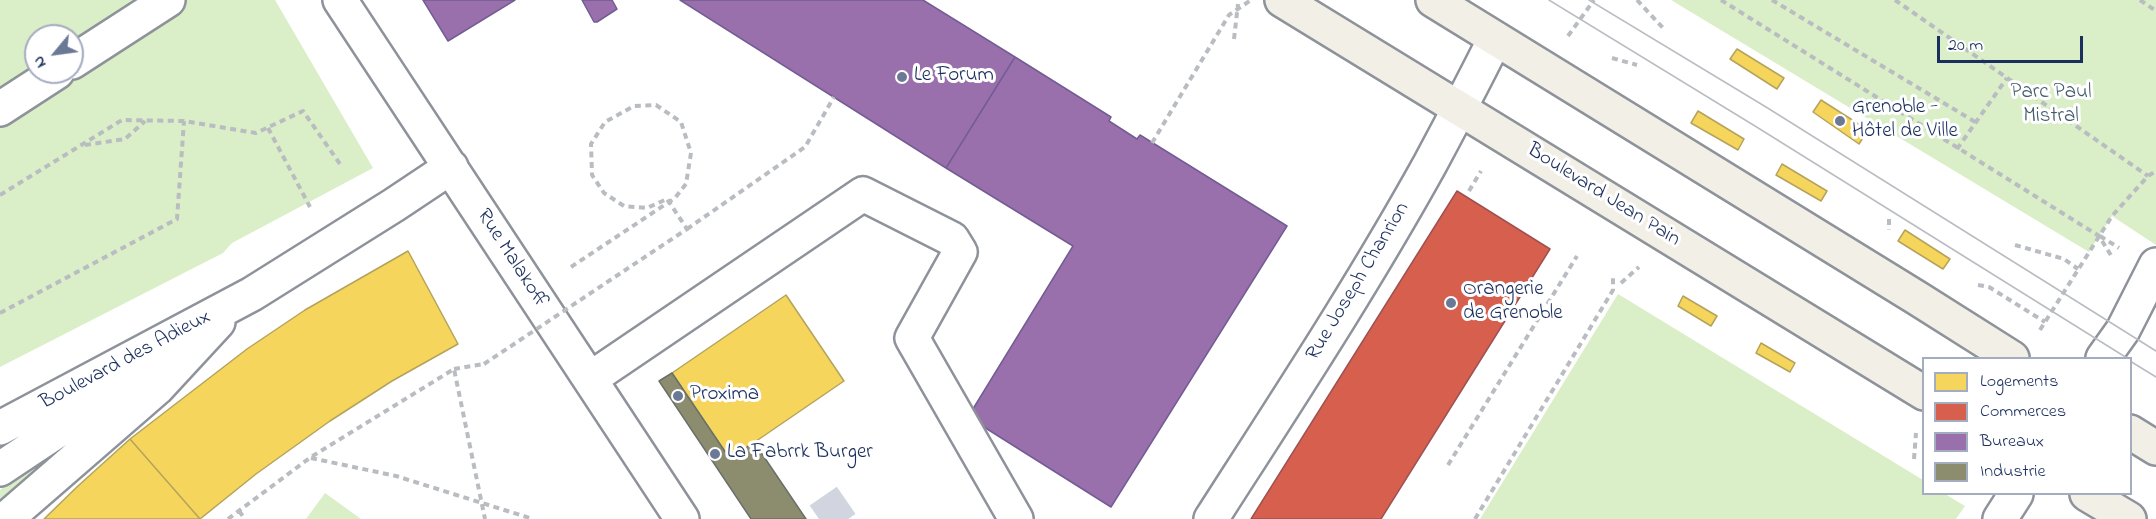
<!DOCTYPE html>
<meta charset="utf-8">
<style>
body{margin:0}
#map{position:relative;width:2156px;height:519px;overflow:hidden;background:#fff;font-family:"Indie Flower",sans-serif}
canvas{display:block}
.legend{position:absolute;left:1922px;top:357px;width:210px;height:138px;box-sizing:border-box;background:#fff;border:2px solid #a4acbf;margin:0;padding:8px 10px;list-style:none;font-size:18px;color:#1b2f5e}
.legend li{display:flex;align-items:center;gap:12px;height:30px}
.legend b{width:30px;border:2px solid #a4acbf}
.north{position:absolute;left:24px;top:24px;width:60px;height:60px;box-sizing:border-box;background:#fff;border:2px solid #a4acbf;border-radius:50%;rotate:241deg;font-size:16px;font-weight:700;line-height:24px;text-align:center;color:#1b2f5e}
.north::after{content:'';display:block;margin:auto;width:21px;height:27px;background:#6b7896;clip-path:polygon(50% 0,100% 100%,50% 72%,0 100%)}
.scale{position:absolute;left:1937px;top:36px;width:146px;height:27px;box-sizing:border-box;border:3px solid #1b2f5e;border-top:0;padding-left:8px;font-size:18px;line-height:21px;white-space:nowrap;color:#1b2f5e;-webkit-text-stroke:4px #fff;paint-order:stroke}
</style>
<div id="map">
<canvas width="2156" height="519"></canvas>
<ul class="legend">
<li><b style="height:16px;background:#f6d55c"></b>Logements</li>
<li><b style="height:16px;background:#d6604d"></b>Commerces</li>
<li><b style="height:16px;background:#9970ab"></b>Bureaux</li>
<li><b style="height:16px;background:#8c8c6e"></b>Industrie</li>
</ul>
<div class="north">N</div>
<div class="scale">20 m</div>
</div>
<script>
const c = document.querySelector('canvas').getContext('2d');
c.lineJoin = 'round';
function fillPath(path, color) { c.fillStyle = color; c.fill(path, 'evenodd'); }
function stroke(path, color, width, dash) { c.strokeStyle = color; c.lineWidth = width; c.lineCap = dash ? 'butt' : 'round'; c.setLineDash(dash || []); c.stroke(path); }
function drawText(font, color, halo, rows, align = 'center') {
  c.font = font + ' "Indie Flower",sans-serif'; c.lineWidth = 6; c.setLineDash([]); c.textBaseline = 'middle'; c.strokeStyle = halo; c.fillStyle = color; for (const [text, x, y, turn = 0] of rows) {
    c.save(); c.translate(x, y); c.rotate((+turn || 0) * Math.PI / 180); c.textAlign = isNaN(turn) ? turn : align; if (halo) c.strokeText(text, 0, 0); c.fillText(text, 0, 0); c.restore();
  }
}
fillPath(new Path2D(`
 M0 0H275L373 168 232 243 223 253 0 367ZM36 36H72V72H36Z
 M1671 0H2156V245L2112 216 2089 252Z
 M1618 294 1923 480 1924 494H1945L1965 506 1956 519H1480Z
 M71 436 77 444 0 511V490Z
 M325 493 361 519H306Z`), '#daeec7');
const homes = new Path2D(`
 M1737 49 1784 78 1777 89 1730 59Z
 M1821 100 1868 130 1859 144 1813 112Z
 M1698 111 1744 139 1738 150 1691 123Z
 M1782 164 1827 191 1821 201 1776 175Z
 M1905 230 1950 259 1943 269 1898 241Z
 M408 251 458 344 392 381 330 421 256 474 200 519 130 439 247 349 305 310Z
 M786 295 844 381 730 459 672 373Z
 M1683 296 1717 316 1711 326 1678 306Z
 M1761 343 1795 363 1790 372 1756 353Z
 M130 439 200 519H44L78 486Z`);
fillPath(homes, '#f6d55c');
stroke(homes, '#b4a35d', 1.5);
const shops = new Path2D(`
 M1457 191 1550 249 1381 519H1251Z`);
fillPath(shops, '#d6604d');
stroke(shops, '#9e5152', 1.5);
const offices = new Path2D(`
 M423 0H515L448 41Z
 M582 0H612L617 9 597 22H594Z
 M680 0H923L1015 57 946 168Z
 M1015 57 1111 117 1109 121 1137 139 1140 135 1287 226 1111 507 968 417 1073 246 946 168Z`);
fillPath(offices, '#9970ab');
stroke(offices, '#735c94', 1.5);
const industry = new Path2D(`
 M672 373 730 459 754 442 806 519H751L659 381Z`);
fillPath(industry, '#8c8c6e');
stroke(industry, '#6a7069', 1.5);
stroke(new Path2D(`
 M819 519 851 497`), '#d1d5df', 33, [33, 16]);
const minor = new Path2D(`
 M340 0 682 519
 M72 62 168 0
 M0 109 57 72
 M2103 358 2123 330 2156 265
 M590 379 863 194 952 239 960 252 912 338 1016 519
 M0 428 252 294 394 205 451 167
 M0 469 146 372
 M6 519 157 388 218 322
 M1211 519C1286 402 1363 285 1430 164 1452 123 1474 81 1495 39
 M2000 519 2016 494`);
const major = new Path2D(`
 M1282 0 1924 393
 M1433 0 1917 298 2012 358
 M2130 432 2156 448
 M2087 494 2129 519`);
stroke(minor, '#8e929a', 38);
stroke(major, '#8e929a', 38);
stroke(new Path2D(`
 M1637 0 1663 28
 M1721 0 2099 236 2112 257
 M1772 0 1977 123
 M1895 0 2148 176
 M2140 0 2156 11
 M1568 36 1594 0
 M1234 39 1238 4
 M1612 58 1637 65
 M268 128 310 207
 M85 145 125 139 145 121
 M1957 149 2007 78
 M1469 191 1481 171
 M0 195 122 120 184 121 256 133 303 111 340 164
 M1889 219V230
 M687 229 805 147 834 97
 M2100 236 2119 248
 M2015 245 2064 259 2078 269
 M571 267 675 198 686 184 691 153 681 122 656 105 634 106 605 122 591 144 592 175 604 193 624 206 647 208 667 199
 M1621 283 1639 267
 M1978 285 1989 287 2045 322
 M0 313 177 219 184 121
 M2040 330 2112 216 2148 176 2156 171
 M454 369 484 364
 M311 458 396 476 533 519
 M1914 459 1916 433
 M1448 465 1577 256
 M239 511 245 519
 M228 519 311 457 454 369 485 519
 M1475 519 1613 290V277`), '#b9bcc1', 4, [6, 4.5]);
stroke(minor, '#fff', 33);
stroke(major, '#f2efe6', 33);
stroke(new Path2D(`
 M1549 0 1755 126 2127 358
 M1589 0 1766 107 2156 351
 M2130 361 2156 377`), '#b9bcc1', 1.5);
stroke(new Path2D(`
 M1152 143 1229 15 1251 0
 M484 364 687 229 667 199`), '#b9bcc1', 4, [6, 4.5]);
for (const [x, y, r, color] of [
 [902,77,6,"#6b7896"],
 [1840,121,6,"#6b7896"],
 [1451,303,6,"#6b7896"],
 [678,396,6,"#6b7896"],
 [715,454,6,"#6b7896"]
]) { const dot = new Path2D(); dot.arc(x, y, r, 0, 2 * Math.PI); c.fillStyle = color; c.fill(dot); stroke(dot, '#fff', 2); }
drawText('21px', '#1b2f5e', '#fff', [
 ["Le Forum",914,77],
 ["Grenoble -",1852,109],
 ["Hôtel de Ville",1852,133],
 ["Orangerie",1463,291],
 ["de Grenoble",1463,315],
 ["Proxima",690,396],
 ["La Fabrrk Burger",727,454]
], 'left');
drawText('21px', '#435b6d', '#fff', [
 ["Parc Paul",2051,94],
 ["Mistral",2051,118]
]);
drawText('21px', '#1b2f5e', '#fff', [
 ["Boulevard Jean Pain",1603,196,32],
 ["Rue Malakoff",511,259,57],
 ["Rue Joseph Chanrion",1359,282,-59],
 ["Boulevard des Adieux",126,361,-28]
]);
</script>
